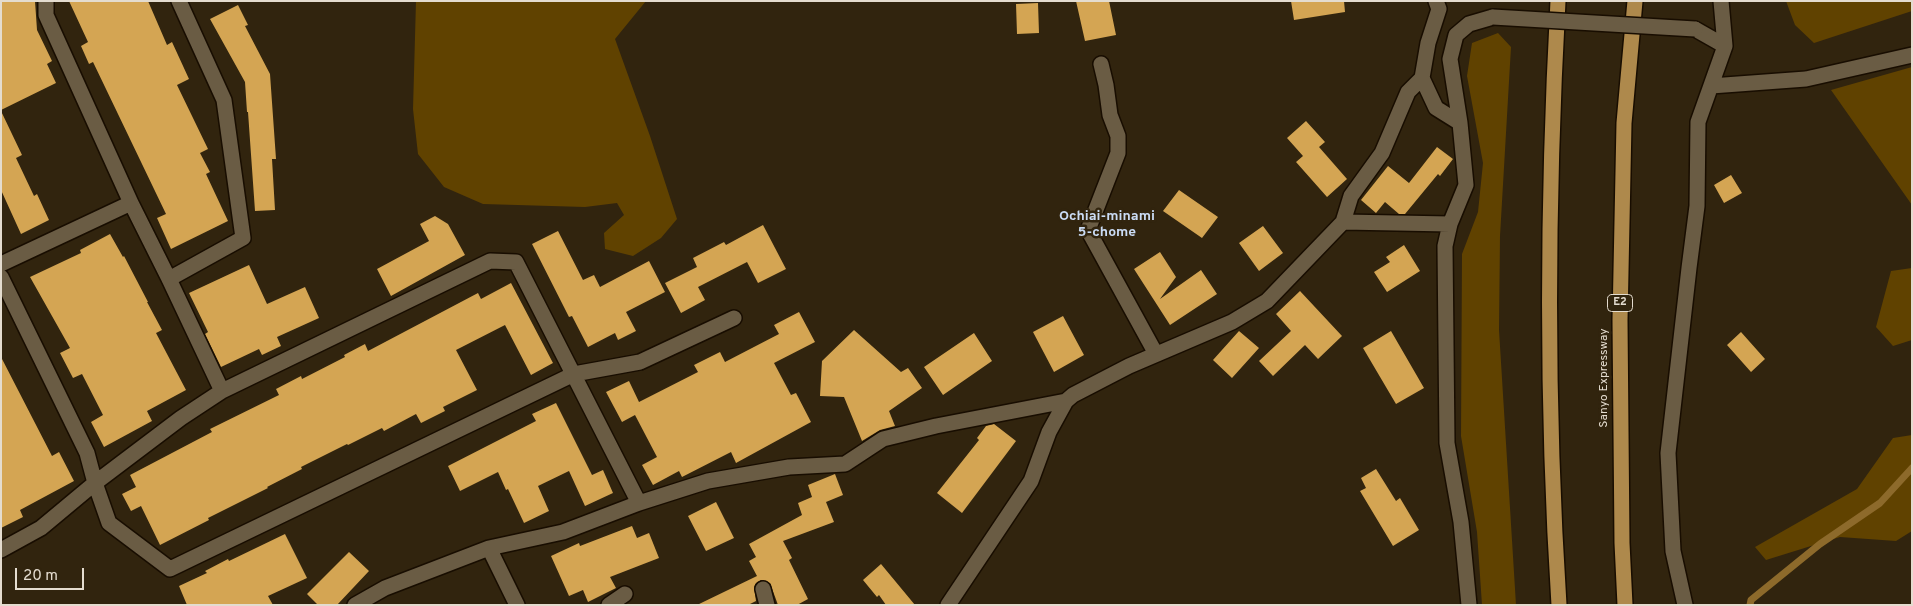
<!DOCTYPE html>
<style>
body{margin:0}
#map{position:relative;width:1913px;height:606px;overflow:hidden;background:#31240e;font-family:Overpass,sans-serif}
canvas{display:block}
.frame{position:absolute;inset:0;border:2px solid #e4dccf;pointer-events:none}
.scale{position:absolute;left:15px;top:568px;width:69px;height:22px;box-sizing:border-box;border:2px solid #e4dccf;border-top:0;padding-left:6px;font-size:15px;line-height:18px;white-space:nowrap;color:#e4dccf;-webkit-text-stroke:4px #31240e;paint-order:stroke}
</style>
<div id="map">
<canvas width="1913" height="606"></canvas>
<div class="frame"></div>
<div class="scale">20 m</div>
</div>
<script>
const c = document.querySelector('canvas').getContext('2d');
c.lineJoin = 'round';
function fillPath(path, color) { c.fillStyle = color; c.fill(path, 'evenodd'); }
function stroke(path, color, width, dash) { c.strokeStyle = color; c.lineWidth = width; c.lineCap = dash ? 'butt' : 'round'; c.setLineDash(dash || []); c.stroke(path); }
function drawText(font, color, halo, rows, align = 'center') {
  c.font = font + ' Overpass,sans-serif'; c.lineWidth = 5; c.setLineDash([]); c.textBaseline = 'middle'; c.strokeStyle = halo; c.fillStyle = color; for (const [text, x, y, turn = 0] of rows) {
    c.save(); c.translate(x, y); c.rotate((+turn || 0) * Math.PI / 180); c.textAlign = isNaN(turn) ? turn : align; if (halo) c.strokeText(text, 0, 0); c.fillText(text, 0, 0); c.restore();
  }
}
fillPath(new Path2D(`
 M416 1H646L615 39 650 136 677 219 661 238 633 256 605 249 604 233 624 215 617 203 585 207 483 204 444 187 418 154 413 109Z
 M1786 1H1912V11L1814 43 1795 25Z
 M1498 33 1511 47 1500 236 1499 330 1516 605H1482L1477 532 1461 436 1462 254 1478 212 1483 163 1467 76 1472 43Z
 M1912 67V205L1831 90Z
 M1912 268V340L1893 346 1876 327 1891 271Z
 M1912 435V531L1896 541 1840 537 1766 560 1755 547 1857 489 1893 438Z`), '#604200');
stroke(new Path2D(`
 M1750 605 1751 600 1820 544 1880 503 1912 468`), '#8d6a2b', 7);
fillPath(new Path2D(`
 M1 1H35L37 30 52 61 47 64 56 83 1 110Z
 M69 1H148L167 45 172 42 189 79 177 85 208 149 200 153 210 172 206 174 228 221 171 249 157 218 166 214 93 62 89 64 81 46 88 42Z
 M1076 1H1109L1116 35 1085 41Z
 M1291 1H1344L1345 12 1294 20Z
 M1038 3 1039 33 1017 34 1016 4Z
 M238 5 248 25 245 26 270 74 276 159H272L275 210 255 211 248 112H247L245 82 210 19Z
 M1 111 22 155 16 158 34 196 37 194 49 220 21 234 1 190Z
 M1306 121 1325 142 1319 147 1347 179 1327 197 1296 162 1303 156 1287 138Z
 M1437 147 1453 159 1440 176 1438 174 1405 214H1399L1385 202 1376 213 1361 200 1388 166 1409 183Z
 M1731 175 1742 193 1724 203 1714 185Z
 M1179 190 1218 217 1202 238 1163 211Z
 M435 216 448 224 465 255 391 296 377 269 429 241 420 224Z
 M763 225 786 269 758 283 747 262 698 287 705 300 681 313 665 283 697 267 693 258 724 242 726 245Z
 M1263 226 1283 253 1259 271 1239 243Z
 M558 231 583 280 594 275 600 287 649 261 665 292 626 312 636 331 618 340 615 333 588 347 572 316 569 317 532 244Z
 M110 234 123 257 124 256 148 302H147L162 330 156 333 186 390 147 411 152 421 104 447 91 422 103 415 82 374 73 378 60 353 70 348 30 277 81 253 80 250Z
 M1404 245 1420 271 1387 292 1374 272 1390 262 1386 257Z
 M1160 252 1176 277 1160 299 1201 270 1217 294 1170 325 1134 269Z
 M249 265 267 304 305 287 319 318 277 337 281 346 262 355 259 349 221 367 205 334 208 332 189 293Z
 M511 283 553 363 531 375 505 325 456 350 477 390 443 407 445 411 421 423 416 414 384 431 382 428 348 445 347 444 301 467 302 469 267 487 268 488 208 518 209 520 160 545 141 506 131 511 122 494 136 487 130 475 212 432 210 429 279 395 276 389 301 376 302 379 345 357 344 355 365 344 368 351 478 293 481 299Z
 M1300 291 1342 336 1318 359 1305 345 1273 376 1259 361 1291 331 1276 314Z
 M799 312 815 342 774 363 791 395 796 393 811 422 736 463 731 452 682 477 679 471 653 485 642 465 657 457 635 415 622 422 606 392 629 381 639 402 698 372 694 365 720 352 725 362 779 334 774 325Z
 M1063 316 1084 355 1054 372 1033 332Z
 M854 330 901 372 908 368 922 388 889 411 895 426 880 430 862 441 844 397 820 396 822 361Z
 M1239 331 1259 348 1232 378 1213 360Z
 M1391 331 1424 388 1396 404 1363 348Z
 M1741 332 1765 359 1751 372 1727 345Z
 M974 333 992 361 943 395 924 367Z
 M1 357 52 456 59 452 74 481 20 510 23 517 1 528Z
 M556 403 592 475 603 470 613 493 585 506 569 471 538 486 549 511 524 523 508 489 506 490 498 472 460 491 448 466 536 421 532 414Z
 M994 424 1016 441 962 513 937 493 979 440 977 438 986 426Z
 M1376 469 1396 501 1400 498 1419 530 1393 546 1360 491 1366 488 1361 478Z
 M835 474 843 495 826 502 834 522 783 541 792 558 789 560 808 599 797 605H778L770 583 761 580 756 583 754 587 756 601 748 605H697L757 576 749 561 756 557 749 544 802 515 798 503 812 497 808 485Z
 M716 502 734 538 706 551 688 516Z
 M632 526 637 538 649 533 659 558 610 577 616 588 588 602 583 590 569 596 551 556 579 543 580 546Z
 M285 534 307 578 268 596 273 605H187L179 586 207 573 205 571 228 559 229 561Z
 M349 552 369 571 337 605H318L307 594Z
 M881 564 915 605H886L879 595 877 597 863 580Z`), '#d4a553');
const minor = new Path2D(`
 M46 1V15L131 203 169 279 222 391
 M1436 1 1439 9 1428 43 1422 78 1436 108 1460 123
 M1695 29 1725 46
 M1101 64 1106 85 1110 115 1118 136V153L1088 230 1156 354
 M1711 86 1806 79 1912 55
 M1343 222 1351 196 1382 153 1408 92 1422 78
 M1 264 131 203
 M1 277 87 453 95 483 109 523 170 569 574 374 640 362 734 318
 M169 279 243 238 224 100 179 1
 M489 548 517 605
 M1 550 41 528 95 483 181 418 222 391 490 261 516 262 639 503
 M763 589 767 605
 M355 605 385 588 489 548 563 532 639 503 708 481 789 467 845 464 883 439 936 426 1066 401
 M609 605 625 594
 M948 605 1031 481 1049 432 1066 401 1073 395 1129 366 1232 322 1267 301 1343 222 1450 224
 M1469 605 1461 522 1447 443 1445 246 1450 224 1466 185 1460 123 1450 59 1456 35 1469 24 1493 17
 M1685 605 1673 551 1668 453 1689 268 1697 206 1698 122 1725 46 1721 1`);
const motorway = new Path2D(`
 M1558 1C1547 202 1546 404 1559 605
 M1625 605 1622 543 1620 320 1624 123 1635 1`);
stroke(minor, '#180d00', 18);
stroke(motorway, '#180d00', 18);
stroke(minor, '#6a5c44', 15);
stroke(motorway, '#ae894c', 15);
const minorBridge = new Path2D(`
 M1493 17 1695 29`);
stroke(minorBridge, '#180d00', 18, []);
stroke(minorBridge, '#6a5c44', 15);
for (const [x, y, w] of [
 [1620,303,25]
]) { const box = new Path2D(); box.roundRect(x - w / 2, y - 8.5, w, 17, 4); c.fillStyle = '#31240e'; c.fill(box); stroke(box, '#e4dccf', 1); }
drawText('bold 11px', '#e4dccf', null, [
 ["E2",1620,303]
]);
drawText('12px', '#e4dccf', '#31240e', [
 ["Sanyo Expressway",1605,378,-90]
]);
drawText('bold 14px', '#cbdcf5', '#31240e', [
 ["Ochiai-minami",1107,217],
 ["5-chome",1107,233]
]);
</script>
